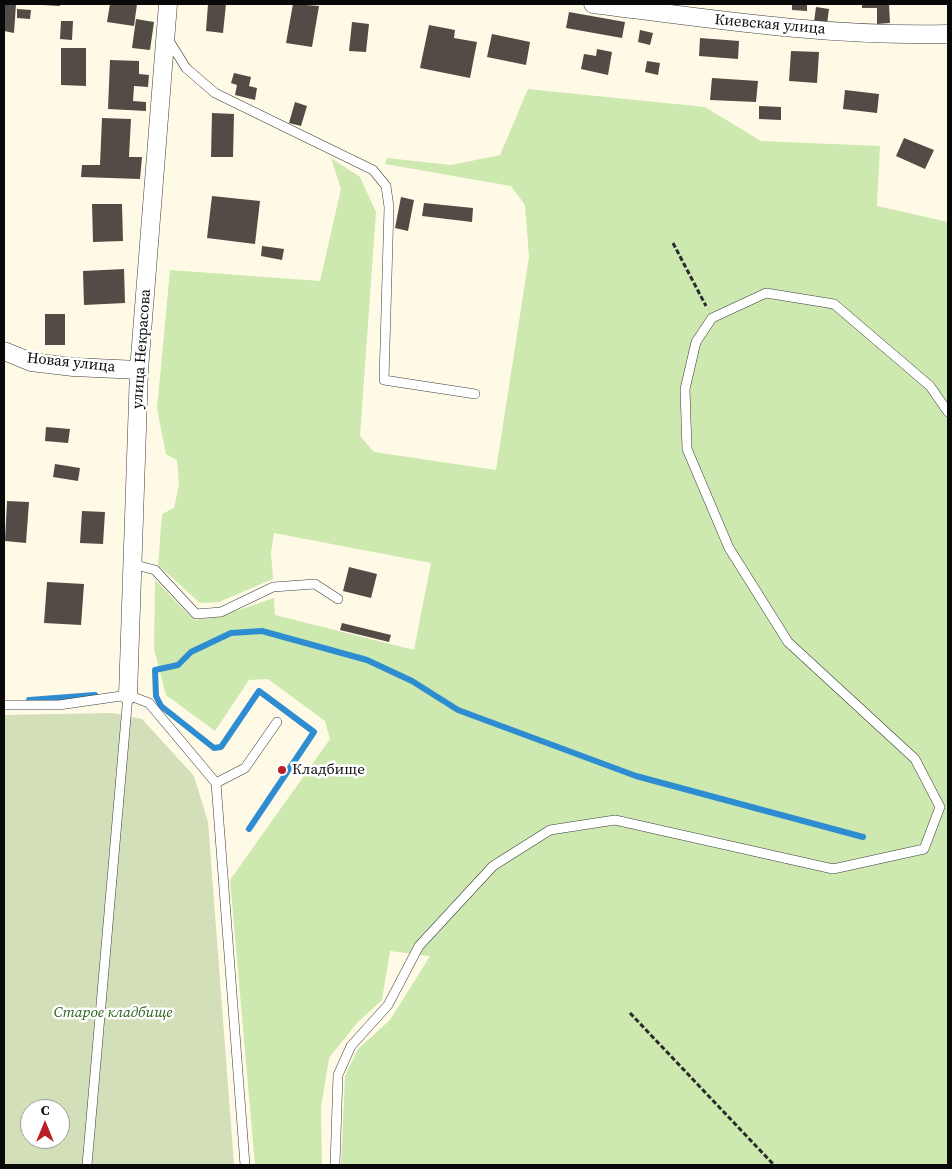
<!DOCTYPE html>
<meta charset="utf-8">
<style>
body{margin:0}
#map{position:relative;width:952px;height:1169px;overflow:hidden;background:#fffae6;font-family:"Source Serif 4",serif}
canvas{display:block}
.frame{position:absolute;inset:0;border:5px solid #090909;pointer-events:none}
.north{position:absolute;left:20px;top:1099px;width:50px;height:50px;box-sizing:border-box;background:#fff;border:1px solid #9d9d9d;border-radius:50%;rotate:0deg;font-size:14px;font-weight:700;line-height:20px;text-align:center;color:#090909}
.north::after{content:'';display:block;margin:auto;width:18px;height:22px;background:#bc1e23;clip-path:polygon(50% 0,100% 100%,50% 72%,0 100%)}
</style>
<div id="map">
<canvas width="952" height="1169"></canvas>
<div class="frame"></div>
<div class="north">С</div>
</div>
<script>
const c = document.querySelector('canvas').getContext('2d');
c.lineJoin = 'round';
function fillPath(path, color) { c.fillStyle = color; c.fill(path, 'evenodd'); }
function stroke(path, color, width, dash) { c.strokeStyle = color; c.lineWidth = width; c.lineCap = dash ? 'butt' : 'round'; c.setLineDash(dash || []); c.stroke(path); }
function drawText(font, color, halo, rows, align = 'center') {
  c.font = font + ' "Source Serif 4",serif'; c.lineWidth = 5; c.setLineDash([]); c.textBaseline = 'middle'; c.strokeStyle = halo; c.fillStyle = color; for (const [text, x, y, turn = 0] of rows) {
    c.save(); c.translate(x, y); c.rotate((+turn || 0) * Math.PI / 180); c.textAlign = isNaN(turn) ? turn : align; if (halo) c.strokeText(text, 0, 0); c.fillText(text, 0, 0); c.restore();
  }
}
fillPath(new Path2D(`
 M528 89 705 107 761 141 880 146 877 206 948 222V1165H341L345 1076 358 1049 390 1020 430 956 390 951 382 1000 357 1023 329 1058 321 1108 322 1165H255L230 880 330 739 325 721 268 679 249 680 215 731 166 695 154 649 155 580 194 620 221 616 274 598 275 615 414 650 431 563 274 533 271 552 273 579 219 602 200 603 158 565 162 514 174 508 179 485 177 460 166 454 157 409 170 270 320 281 341 189 331 158 360 177 376 212 360 436 374 452 496 470 529 257 525 205 511 186 385 164 387 158 451 165 500 155Z`), '#cde9af');
fillPath(new Path2D(`
 M113 713 142 719 194 776 208 822 234 1165H4V715ZM30 1109H60V1139H30Z`), '#d2dfb8');
stroke(new Path2D(`
 M29 700 95 695
 M249 829 314 732 259 691 221 747 214 748 161 706 156 696 155 670 178 665 191 652 231 633 262 631 367 660 412 681 458 710 636 776 863 837`), '#2e8dd1', 6);
fillPath(new Path2D(`
 M4 4H16L14 33 4 31Z
 M43 4H60V6L43 5Z
 M110 4H137L134 26 107 22Z
 M208 4H226L223 33 206 31Z
 M293 4 319 6 312 47 286 43Z
 M792 4H807V11L792 10Z
 M862 4H889L890 23 877 24V8H862Z
 M816 7 829 9 827 24 814 22Z
 M17 9 31 10 30 19 17 18Z
 M569 12 625 22 622 38 566 28Z
 M136 19 154 22 150 50 132 48Z
 M61 21H73L72 40 60 39Z
 M352 22 369 24 366 52 349 51Z
 M429 25 455 30 454 38 477 42 470 78 420 68Z
 M640 30 653 33 650 45 638 42Z
 M492 34 530 42 526 65 487 57Z
 M700 38 739 41 738 59 699 56Z
 M61 48H86V86L61 85Z
 M597 49 612 52 608 75 581 69 584 54 596 56Z
 M791 51 819 52 817 83 789 81Z
 M110 60 139 61V74L149 75 148 87 134 86 133 101 146 102V111L108 109Z
 M647 61 660 63 658 75 645 72Z
 M234 73 251 77 249 86 257 88 255 100 235 95 237 85 231 83Z
 M712 78 758 81 756 102 710 100Z
 M845 90 879 94 877 113 843 109Z
 M295 102 307 106 301 126 289 123Z
 M759 106 781 107V120L759 119Z
 M212 113 234 114 233 157H211Z
 M102 118 131 119 129 157H142L140 179 81 177 82 165H100Z
 M904 138 934 150 925 169 896 156Z
 M212 196 260 201 255 244 207 238Z
 M401 197 414 200 408 231 395 228Z
 M424 203 473 208 472 222 422 216Z
 M92 204H122L123 241 93 242Z
 M262 246 284 249 282 260 261 256Z
 M124 269 125 303 84 305 83 271Z
 M45 314H65V345H45Z
 M46 427 70 429 68 443 45 441Z
 M55 464 80 468 78 481 53 477Z
 M7 501 29 502 26 543 5 541Z
 M82 511 105 512 103 544 80 543Z
 M349 567 377 574 371 598 343 591Z
 M47 582 84 584 81 625 44 623Z
 M342 623 391 635 389 642 340 630Z`), '#524b46');
const lane = new Path2D(`
 M168 39 186 68 215 93 373 170 386 186 389 207 384 380 475 394
 M132 564 155 570 196 614 221 612 273 587 315 584 338 599
 M4 705H59L128 695 149 703 216 783 245 1165
 M216 783 245 768 277 722
 M87 1165 128 695
 M335 1165 338 1075 351 1046 388 1005 419 946 493 866 550 830 615 820 833 869 924 849 940 807 915 759 788 642 729 548 687 449 685 389 696 342 712 318 766 293 834 304 930 386 948 412`);
const street = new Path2D(`
 M593 4C711 19 829 37 948 34
 M4 351 31 362 73 367 139 370
 M128 695 139 370 168 4`);
stroke(lane, '#3c3c3c', 10);
stroke(street, '#3c3c3c', 19);
stroke(new Path2D(`
 M673 243 706 306
 M630 1013 774 1165`), '#2b2b2b', 3, [5, 2.5]);
stroke(lane, '#fff', 9);
stroke(street, '#fff', 18);
for (const [x, y, r, color] of [
 [282,770,5,"#bc1e23"]
]) { const dot = new Path2D(); dot.arc(x, y, r, 0, 2 * Math.PI); c.fillStyle = color; c.fill(dot); stroke(dot, '#fff', 2); }
drawText('15px', '#090909', '#fff', [
 ["Киевская улица",770,25,5],
 ["улица Некрасова",142,349,-86],
 ["Новая улица",71,363,6]
]);
drawText('15px', '#090909', '#fff', [
 ["Кладбище",292,770]
], 'left');
drawText('italic 15px', '#276219', '#fff', [
 ["Старое кладбище",113,1013]
]);
</script>
